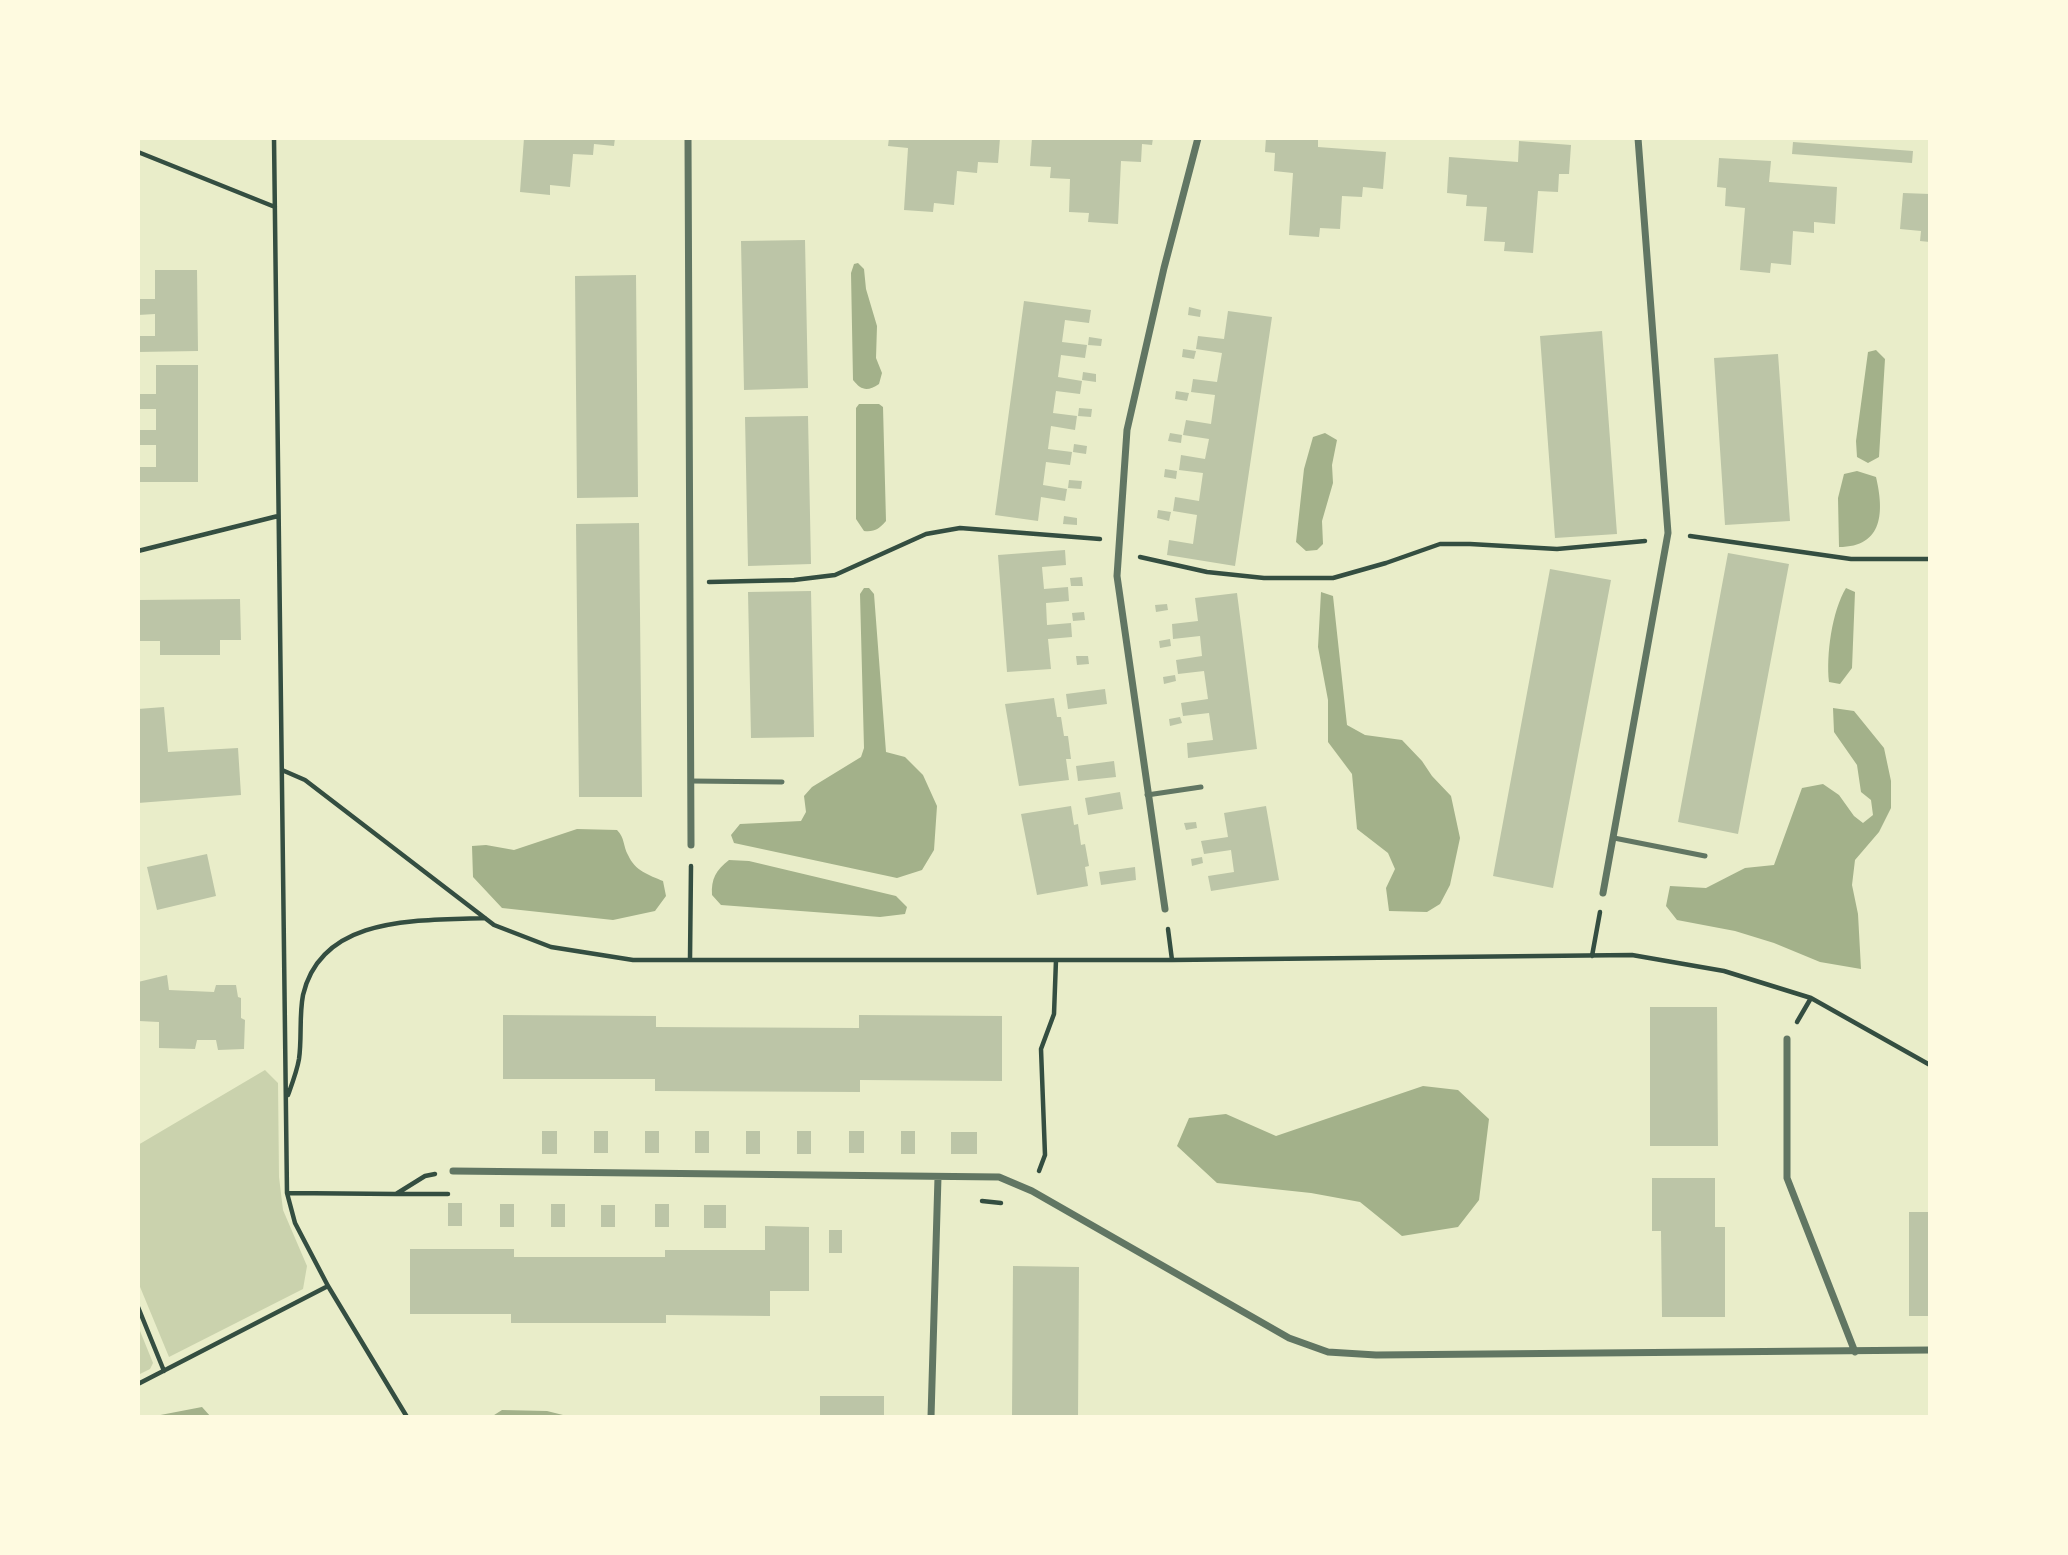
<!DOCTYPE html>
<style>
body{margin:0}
#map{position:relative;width:2068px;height:1555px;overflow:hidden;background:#e9edc9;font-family:"Zilla Slab",serif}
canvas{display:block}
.frame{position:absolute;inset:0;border:140px solid #fefae0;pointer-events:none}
</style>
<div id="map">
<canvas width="2068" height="1555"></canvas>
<div class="frame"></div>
</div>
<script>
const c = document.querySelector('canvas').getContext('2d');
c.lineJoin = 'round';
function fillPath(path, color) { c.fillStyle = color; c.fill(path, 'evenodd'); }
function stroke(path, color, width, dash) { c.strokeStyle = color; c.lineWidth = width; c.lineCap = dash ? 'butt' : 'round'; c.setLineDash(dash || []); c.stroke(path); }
fillPath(new Path2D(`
 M265 1070 278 1083 279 1177 283 1210 307 1266 303 1289 169 1357 138 1282V1145Z
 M138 1326 153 1363 150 1369 138 1375Z`), '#cad2ad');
fillPath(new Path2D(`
 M858 263 864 269 866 289 877 326 876 358 882 373 879 384C867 392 861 390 853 380L851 273 854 264Z
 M1876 350 1885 359 1879 457 1868 463 1857 457 1856 441 1868 352Z
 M859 404H879L883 407 886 521C879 529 875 532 864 531L856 519V408Z
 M1325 433 1337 440 1332 465 1333 483 1322 521 1323 544 1317 550 1306 551 1296 542 1304 469 1313 437Z
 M1857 471 1876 477C1884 511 1884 547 1839 547L1838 498 1844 474Z
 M864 588H869L874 594 886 752 905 757 923 775 937 806 934 850 922 870 897 878 734 843 731 835 740 824 801 821 806 812 804 796 812 787 861 757 864 748 860 594Z
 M1846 588 1855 592 1852 668 1840 684 1829 682C1826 655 1832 611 1846 588Z
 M1321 592 1333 596 1347 725 1365 735 1402 740 1422 761 1432 776 1451 796 1460 838 1450 885 1440 904 1427 912 1389 911 1386 888 1395 869 1388 853 1357 829 1352 774 1328 742V700L1318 647Z
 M1833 708 1854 711 1884 748 1891 781V808L1879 832 1855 860 1852 885 1858 914 1861 969 1820 962 1774 943 1735 931 1677 920 1666 906 1670 886 1706 888 1745 868 1774 865 1802 788 1823 784 1839 795 1854 816 1863 823 1873 815 1871 800 1861 792 1857 765 1834 732Z
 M577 829 617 830C625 838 623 846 628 855 635 871 649 875 663 881L666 896 655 911 613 920 502 908 473 877 472 846 486 845 514 850Z
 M729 860 749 861 896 896 907 907 905 914 880 917 721 905 712 895C711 879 716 870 729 860Z
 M1423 1086 1458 1090 1489 1119 1479 1200 1458 1227 1402 1236 1360 1202 1311 1193 1217 1183 1177 1146 1189 1118 1226 1114 1276 1136Z
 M202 1407 211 1417H150Z
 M502 1410 547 1411 571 1417H491Z`), '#a3b18a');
fillPath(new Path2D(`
 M524 138H615L614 146 594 144 593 155 573 154 570 187 550 185V195L520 192Z
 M889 138H1000L998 163 978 162 977 173 957 171 954 205 934 203 933 212 904 210 908 148 888 146Z
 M1032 138H1153L1152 145 1142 144 1141 162 1121 161 1118 224 1088 222 1089 213 1069 212 1070 179 1050 178 1051 167 1030 166Z
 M1266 138H1318V147L1386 152 1383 189 1363 187 1362 197 1342 196 1340 229 1320 228 1319 237 1289 235 1293 173 1274 171 1275 153 1265 152Z
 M1519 141 1571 145 1569 174H1559L1558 192 1538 191 1533 253 1504 251 1505 242 1484 241 1487 207 1466 206 1467 195 1447 193 1449 157 1518 162Z
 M1793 142 1913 151 1912 163 1792 154Z
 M1719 158 1771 161 1769 182 1837 187 1835 224 1814 222V233L1793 231 1791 265 1771 263 1770 273 1740 270 1745 208 1725 206 1726 188 1717 187Z
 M1903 193 1930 194V242L1920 241 1921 231 1900 229Z
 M805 240 808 388 744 390 741 241Z
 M155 270H197L198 351 138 352V336H155V314L138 315V299H155Z
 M636 275 638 497 577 498 575 276Z
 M1024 301 1091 310 1089 323 1065 320 1062 342 1087 345 1085 358 1061 355 1058 377 1082 381 1080 394 1056 391 1053 413 1077 416 1075 430 1051 426 1048 449 1072 452 1070 465 1046 462 1043 485 1067 489 1065 501 1041 497 1038 521 995 515Z
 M1189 307 1201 310 1200 317 1188 315Z
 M1228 311 1272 317 1235 566 1167 555 1169 540 1193 544 1197 515 1173 511 1175 497 1199 501 1203 473 1179 470 1181 455 1205 459 1209 439 1183 435 1186 420 1211 424 1215 395 1191 392 1193 379 1217 382 1222 353 1196 349 1198 336 1224 339Z
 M1602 331 1617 534 1555 538 1540 336Z
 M1089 337 1102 339 1101 346 1088 345Z
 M1183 349 1196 351 1194 359 1182 357Z
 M1778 354 1790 521 1725 525 1714 358Z
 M156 365H198V482H138V467H156V445H138V430H156V409H138V394H156Z
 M1083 372 1096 374V382L1082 380Z
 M1176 391 1189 393 1187 401 1175 399Z
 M1079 408 1092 409 1091 417 1078 416Z
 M808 416 811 564 748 566 745 417Z
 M1170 433 1182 435 1181 443 1168 441Z
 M1074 444 1087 446 1086 454 1073 452Z
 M1165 469 1177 471 1176 479 1164 477Z
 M1069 480 1082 481 1081 489 1068 488Z
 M1158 510 1171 512 1169 521 1157 518Z
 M1064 516 1077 518V525L1063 524Z
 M639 523 642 797H579L576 524Z
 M1065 550 1066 565 1042 567 1044 589 1068 587 1069 601 1046 603 1047 625 1071 623 1072 637 1048 639 1051 669 1007 672 998 555Z
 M1728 553 1789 564 1738 834 1678 822Z
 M1550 569 1611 580 1553 888 1493 876Z
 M1082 577 1083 586H1071L1070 578Z
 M811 591 814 737 751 738 748 592Z
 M1237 593 1257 749 1188 758 1187 743 1213 740 1209 713 1183 716 1181 703 1208 699 1204 671 1178 674 1176 660 1202 656 1200 636 1173 639 1172 624 1198 621 1195 598Z
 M240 599 241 640H220V655H160V641H138V600Z
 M1167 604 1168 610 1156 612 1155 605Z
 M1084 612 1085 620 1073 621 1072 613Z
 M1170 639 1171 646 1160 648 1159 641Z
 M1076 656H1088L1089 664 1077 665Z
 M1175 675 1176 681 1164 684 1163 677Z
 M1105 689 1107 704 1068 709 1066 694Z
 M1054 698 1057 717H1061L1064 736H1068L1071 759H1066L1069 780 1019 786 1005 704Z
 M164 707 168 752 238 748 241 795 138 803V709Z
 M1180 717 1182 723 1170 726 1169 719Z
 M1114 761 1116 777 1078 781 1076 766Z
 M1120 792 1123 809 1088 815 1085 798Z
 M1071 806 1074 825 1078 824 1081 845 1085 844 1089 866 1085 867 1088 886 1037 895 1021 814Z
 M1266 806 1279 880 1211 891 1208 876 1234 872 1231 850 1204 854 1201 841 1228 837 1224 813Z
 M1196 822 1197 828 1186 830 1184 823Z
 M207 854 216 896 157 910 147 867Z
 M1202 857 1203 863 1192 866 1191 859Z
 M1135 867 1136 880 1101 885 1099 872Z
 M167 975 169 990 214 992 216 985H236L238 997 241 998V1018L245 1020 244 1049 218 1050 216 1040H197L195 1049 159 1048V1022L139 1021 138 982Z
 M1650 1007H1717L1718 1146H1650Z
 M503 1015 656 1016V1027L859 1028V1015L1002 1016V1081L860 1080V1092L655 1091V1079H503Z
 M542 1131H557V1154H542Z
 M594 1131H608V1153H594Z
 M645 1131H659V1153H645Z
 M695 1131H709V1153H695Z
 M746 1131H760V1154H746Z
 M797 1131H811V1154H797Z
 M849 1131H864V1153H849Z
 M901 1131H915V1154H901Z
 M951 1132H977V1154H951Z
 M1652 1178H1715V1227H1725V1317H1662L1661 1231H1652Z
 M448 1203H462V1226H448Z
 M500 1204H514V1227H500Z
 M551 1204H565V1227H551Z
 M655 1204H669V1227H655Z
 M601 1205H615V1227H601Z
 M704 1205H726V1228H704Z
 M1909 1212H1930V1316H1909Z
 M765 1226 809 1227V1291H770V1316L666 1315V1323H511V1314H410V1249H514V1257H665V1250H765Z
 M829 1230H842V1253H829Z
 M1013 1266 1079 1267 1078 1417H1012Z
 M820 1396H884V1417H820Z`), '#bcc5a7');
stroke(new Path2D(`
 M274 138 287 1193 295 1223 328 1286 407 1417
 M138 152 275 207
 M1690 536 1851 559H1930
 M138 551 278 516
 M1140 557 1207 572 1264 578H1333L1386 563 1440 544H1470L1557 549 1645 541
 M709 582 794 580 835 575 926 534 960 528 1100 539
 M282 770 305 780 494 925 551 947 633 960H1172L1632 955 1724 971 1811 998 1930 1065
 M1168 929 1172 960
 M1592 956 1600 912
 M690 959 691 866
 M1797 1022 1811 998
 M288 1095C292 1084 297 1071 299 1059 302 1038 299 1016 303 995 322 914 420 921 485 918
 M1039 1171 1045 1155 1041 1049 1054 1014 1056 960
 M287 1193 396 1194 425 1176 435 1174
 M396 1194H448
 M982 1201 1001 1203
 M138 1307 164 1371
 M138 1384 328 1286`), '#344e41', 4.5);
stroke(new Path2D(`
 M691 781 782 782
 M1147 795 1201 787
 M1614 838 1705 856`), '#617663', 5);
stroke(new Path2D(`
 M688 138 691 845
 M1603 893 1668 533 1638 138
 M1165 909 1117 576 1127 430 1164 268 1198 138
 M1787 1039V1178L1855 1352
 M453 1171 999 1177 1032 1191 1289 1338 1328 1352 1376 1355 1930 1350
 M931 1417 938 1177`), '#617663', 7);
</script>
